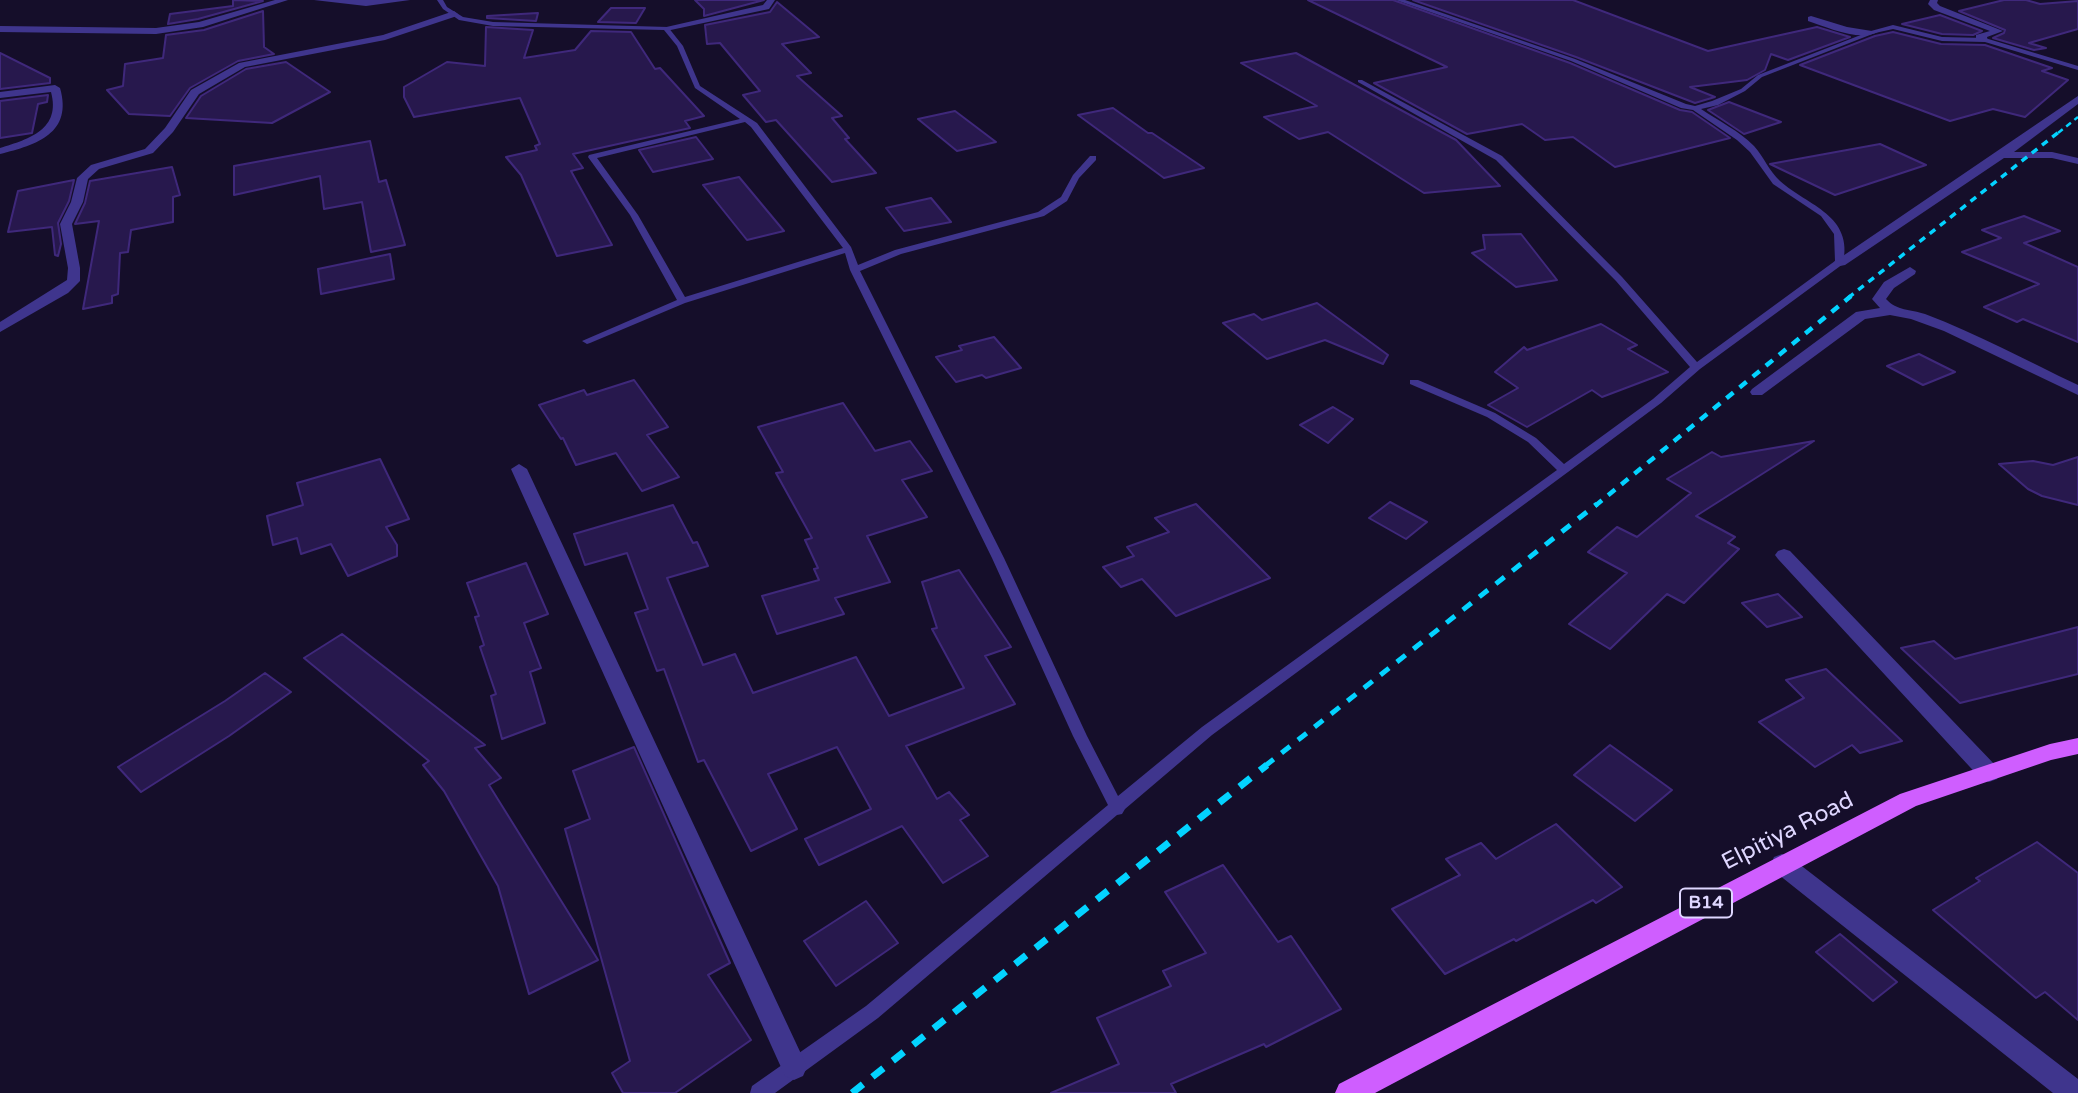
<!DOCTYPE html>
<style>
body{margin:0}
canvas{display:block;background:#150e2a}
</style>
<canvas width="2078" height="1093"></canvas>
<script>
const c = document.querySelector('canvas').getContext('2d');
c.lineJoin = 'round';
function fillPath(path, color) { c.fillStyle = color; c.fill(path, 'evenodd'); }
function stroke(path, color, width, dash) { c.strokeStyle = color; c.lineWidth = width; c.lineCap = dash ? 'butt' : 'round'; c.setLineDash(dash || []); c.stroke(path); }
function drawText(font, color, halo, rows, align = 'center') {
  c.font = font + ' "Varela Round",sans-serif'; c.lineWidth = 5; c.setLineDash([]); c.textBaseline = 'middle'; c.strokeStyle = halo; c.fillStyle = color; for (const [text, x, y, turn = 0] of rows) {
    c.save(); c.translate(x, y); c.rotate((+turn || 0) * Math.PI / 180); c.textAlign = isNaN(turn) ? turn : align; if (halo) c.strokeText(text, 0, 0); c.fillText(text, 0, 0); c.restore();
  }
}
const building = new Path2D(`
 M233 0 263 1 198 19 168 24 170 14 233 6Z
 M695 0H764L704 16V9Z
 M1308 0H1393L1570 63 1680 110 1692 112 1730 138 1615 167 1573 137 1545 140 1522 124 1467 134 1374 83 1447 67Z
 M1413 0H1573L1708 51 1817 27 1850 37 1788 60 1771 54 1765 70 1747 80 1690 87 1715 97 1695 103 1576 57Z
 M2004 0H2026L2040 4 2078 1V29L2029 43 2046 48 2034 50 1993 38 2004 33 2005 30 1959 11Z
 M777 2 819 37 782 44 811 73 797 76 842 116 832 118 849 138 845 139 876 173 832 182 776 120 766 122 743 95 760 91 720 43 707 44 705 25 770 12Z
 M611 8H645L636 23 598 22Z
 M263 11 264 47 274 54 238 61 190 88 170 116 129 114 107 90 123 86 125 64 163 58 166 35 204 30Z
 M538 13 536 21 487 18V16Z
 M1940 15 1982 31 1973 35 1942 34 1902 24Z
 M486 27 533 30 524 58 575 50 591 31 631 32 655 69 660 68 704 116 685 121 690 128 573 154 583 168 571 171 612 245 557 256 521 175 506 157 537 150 535 146 540 144 520 98 414 117 404 97V87L447 62 485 66Z
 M1893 32 1941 44 1985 45 2052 68 2042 71 2068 80 2025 117 1993 109 1950 121 1800 65 1875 36Z
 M0 53 50 78V83L0 89Z
 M1296 53 1456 140 1500 186 1424 193 1328 132 1299 139 1264 117 1317 106 1241 63Z
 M286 62 330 92 272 123 186 118 201 96 246 69Z
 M48 95 47 102 38 104 32 133 0 138V101Z
 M1729 102 1781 122 1744 134 1708 110Z
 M1113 108 1148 133H1152L1204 168 1164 178 1078 115Z
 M955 111 996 142 957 151 918 119Z
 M696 137 713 159 653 172 639 150Z
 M370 141 379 182 386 180 405 245 371 252 362 202 324 209 320 176 234 195V166Z
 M1880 144 1926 165 1835 195 1770 164Z
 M172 167 180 195 173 197V222L131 230 128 252 120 253 118 294 112 296V303L83 309 99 221 75 224 85 203 90 181Z
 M739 177 784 231 747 240 703 185Z
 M74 180 69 201 58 223 61 244 58 256 55 255 52 227 8 232 18 191Z
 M931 198 951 222 904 231 886 208Z
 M2024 216 2060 231 2024 243 2078 267V342L2023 319 2017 322 1984 307 2039 284 1962 252 2001 238 1982 230Z
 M1521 234 1557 280 1516 287 1472 253 1485 249 1483 235Z
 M390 254 394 279 321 294 318 269Z
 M1317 303 1388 355 1383 364 1325 340 1267 359 1223 323 1254 314 1262 320Z
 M1601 324 1637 345 1628 349 1668 372 1602 397 1592 390 1527 427 1488 405 1518 388 1495 372 1524 347 1527 350Z
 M994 337 1021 368 986 378 982 375 956 382 936 357 962 350 959 346Z
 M1919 354 1955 372 1923 385 1887 366Z
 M634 380 668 427 647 435 679 477 642 491 616 453 576 465 563 438 561 439 539 405 584 390 587 395Z
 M843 403 875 451 910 441 932 471 902 480 927 517 867 536 890 582 835 598 844 614 777 634 762 596 819 580 814 569 818 568 805 540 812 538 776 473 783 472 758 427Z
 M1333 407 1353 419 1328 443 1300 425Z
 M1814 441 1696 516 1735 537 1728 543 1739 549 1684 603 1667 594 1610 649 1569 624 1627 573 1588 552 1617 527 1637 537 1691 493 1667 479 1712 452 1721 457Z
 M2078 457V505L2042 496 2028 489 1999 464 2033 461 2053 465Z
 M380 459 409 519 386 527 397 545V556L348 576 331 544 301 554 297 538 273 545 267 516 303 505 297 483Z
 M1390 502 1427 522 1406 539 1369 518Z
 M1196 504 1270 578 1176 616 1142 579 1121 587 1103 567 1134 556 1127 547 1169 532 1155 518Z
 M673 505 693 543 697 542 708 566 667 578 703 665 735 654 753 693 856 657 889 716 964 688 932 629 937 628 922 582 959 570 1011 647 985 656 1015 704 906 746 937 799 949 792 969 815 960 820 988 856 943 883 902 826 819 865 805 839 871 809 837 747 768 774 797 829 751 851 704 760 698 762 664 669 657 671 635 613 648 609 627 553 585 565 574 534Z
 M526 563 548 614 524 623 541 668 530 672 545 723 502 739 491 696 496 694 480 647 484 645 475 617 479 616 467 583Z
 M1778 594 1802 617 1767 627 1742 603Z
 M2078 627V674L1960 703 1901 648 1934 641 1955 659Z
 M342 634 485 745 475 748 501 778 489 785 598 960 529 994 498 886 444 791 423 765 429 761 304 658Z
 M1826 669 1902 741 1860 753 1852 745 1815 767 1759 722 1804 698 1786 680Z
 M265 673 291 692 229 736 141 792 118 767 225 701Z
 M1610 745 1672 790 1635 821 1574 775Z
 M634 747 730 963 708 975 751 1040 675 1093H623L612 1073 630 1061 565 829 590 819 573 771Z
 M1556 824 1622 887 1596 903 1593 900 1516 941 1514 939 1445 974 1392 909 1460 875 1446 859 1481 843 1496 859Z
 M2037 842 2078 873V1020L2045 992 2036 998 1933 910 1980 881 1976 878Z
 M1223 865 1278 942 1291 936 1341 1009 1266 1047 1264 1044 1171 1084 1176 1093H1051L1119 1064 1097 1018 1171 986 1163 971 1206 953 1165 892Z
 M866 901 898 943 836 986 804 941Z
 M1840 934 1897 982 1873 1001 1816 952Z`);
fillPath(building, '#27184d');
stroke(building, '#3f287b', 2);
fillPath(new Path2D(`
 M437 0H443L447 7 463 17 493 22 668 27 683 46 700 86 757 123 851 247 858 265 895 250 1038 212 1061 197 1073 175 1090 156H1096V160L1079 178 1067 201 1044 216 901 254 860 271 1004 558 1087 736 1118 796 1202 727 1557 470 1528 442 1487 417 1410 384V380H1418L1495 413 1536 438 1564 464 1653 399 1690 367 1616 281 1496 160 1358 82V80H1362L1502 156 1622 277 1697 362 1835 261 1834 234 1821 216 1773 184 1750 152 1737 140 1693 110 1681 108 1571 61 1396 0H1405L1575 59 1686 104 1695 106 1712 101 1741 89 1758 75 1871 31 1893 25 1942 37 1985 38 2078 66V70L1985 42 1942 41 1893 29 1875 33 1762 77 1745 91 1718 105 1701 109C1719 121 1739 131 1754 146 1764 157 1769 171 1780 181 1808 206 1854 215 1843 264L1700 369 1661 403 1568 472 1212 735 1125 809 1122 814 1117 815 878 1018 775 1093H750L752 1086 866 1006 1108 805 1073 736 992 558 850 270 845 253 685 303 590 343 587 344 582 341 677 300 630 215 588 157 589 155 740 119 695 88 677 46 664 30 493 26 459 20 443 9ZM745 122 751 127 843 248 685 297 638 215 597 158Z`), '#3f358d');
fillPath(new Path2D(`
 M275 0H288L203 27 156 34 0 32V26L156 28 199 22Z
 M314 0H410L366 6Z
 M767 0H775L769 9 666 31 662 28 763 5Z
 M1930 0H1938L1937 3 1940 6 2003 31 1987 37 1988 42 1976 39V35L1990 31 1934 10 1928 4Z
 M454 11 458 14 457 16 385 40 245 67 199 94 173 132 153 153 99 169 88 179 83 202 72 224 80 268V281L68 293 0 332V322L67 280 68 268 60 224 71 202 77 178 91 165 145 149 165 128 191 90 239 63 383 35Z
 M1811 16 1847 27 1878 32C1859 42 1827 27 1808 21V17Z
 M55 85 60 88C73 133 37 145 0 154V148C30 139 61 129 51 92L0 98V92Z
 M2078 96V104L2014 152H2052L2078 158V164L2052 158H2004L1845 265 1840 266 1834 262Z
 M1910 267 1916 271 1915 274 1894 288 1886 299C1897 311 1910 309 1925 314 1978 334 2027 361 2078 385V395L1944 331 1911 319 1890 315 1865 319 1762 395H1752L1750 392 1752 389 1856 312 1880 308 1872 299 1884 282Z
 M519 464 527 469 803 1058 807 1067 803 1076 794 1080 785 1076 511 469Z
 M1784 549 1790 551 1997 767 2000 773 1997 779 1989 782 1981 779 1778 559 1775 555 1778 551Z
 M1782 854 1790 857 2078 1079V1093H2053L1774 871 1771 864 1774 857Z`), '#3f358d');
fillPath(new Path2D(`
 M2078 738V754L2051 760 1916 806 1375 1093H1335L1339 1084 1900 794 2050 744Z`), '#cf5eff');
stroke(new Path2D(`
 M2058 133 2078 117`), '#03d3ff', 2.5, [6, 4.5]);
stroke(new Path2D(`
 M1848 298 2060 131`), '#03d3ff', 3.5, [7, 6]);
stroke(new Path2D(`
 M1595 506 1851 296`), '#03d3ff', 4.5, [9, 8]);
stroke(new Path2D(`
 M1265 766 1597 504`), '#03d3ff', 5, [11, 10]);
stroke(new Path2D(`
 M852 1093 1267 765`), '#03d3ff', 7, [14, 12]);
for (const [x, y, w] of [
 [1706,903,52]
]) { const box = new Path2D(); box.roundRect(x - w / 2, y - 14.5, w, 29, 5); c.fillStyle = '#150e2a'; c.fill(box); stroke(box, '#dfd7ff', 2); }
drawText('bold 18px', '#dfd7ff', null, [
 ["B14",1706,903]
]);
drawText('23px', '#dfd7ff', '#150e2a', [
 ["Elpitiya Road",1788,832,-27]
]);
</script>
